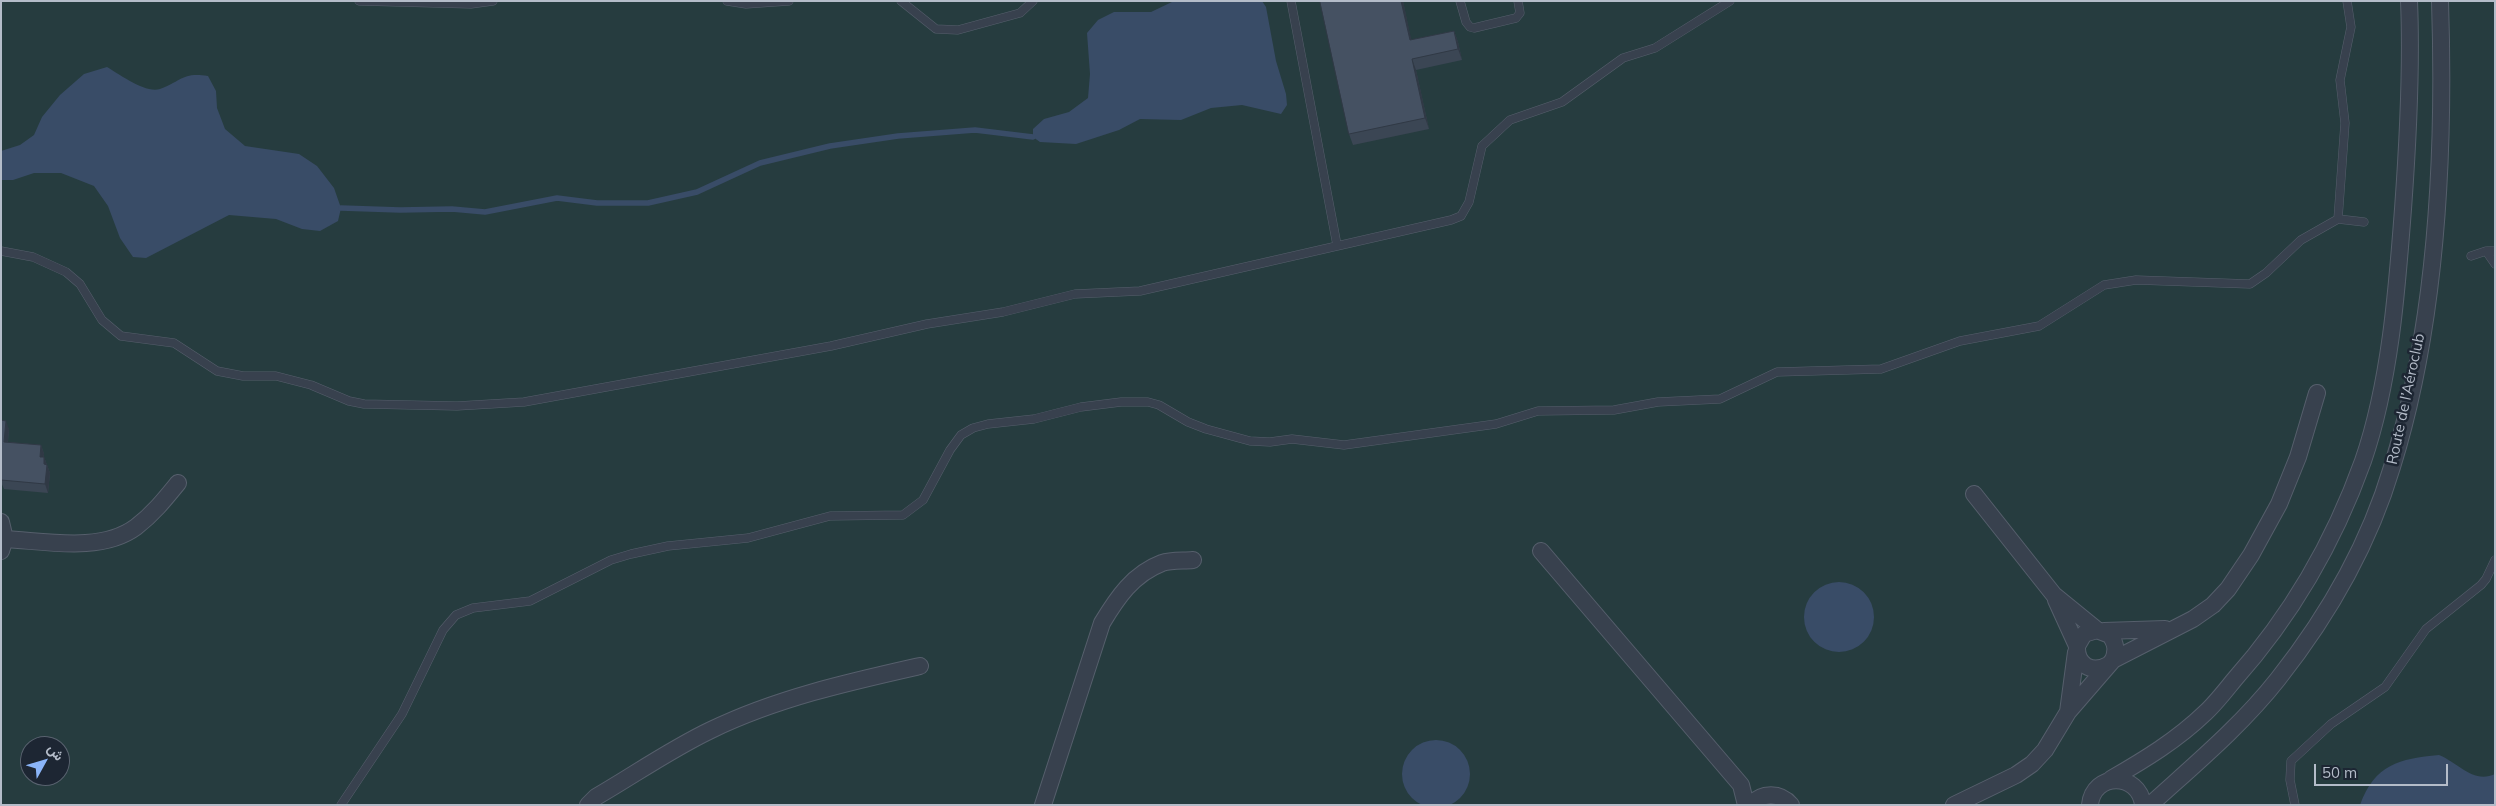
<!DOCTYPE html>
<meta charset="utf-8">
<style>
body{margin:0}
#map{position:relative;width:2496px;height:806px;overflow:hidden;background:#242f3e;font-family:Mulish,Vazirmatn,sans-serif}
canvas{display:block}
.frame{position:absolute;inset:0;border:2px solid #b4bcc9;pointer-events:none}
.north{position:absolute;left:20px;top:736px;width:50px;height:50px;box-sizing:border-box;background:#1d2633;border:1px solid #59626f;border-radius:50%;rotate:51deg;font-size:14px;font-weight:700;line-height:20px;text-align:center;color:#b4bcc9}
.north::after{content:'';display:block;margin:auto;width:18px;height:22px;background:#8ab4f8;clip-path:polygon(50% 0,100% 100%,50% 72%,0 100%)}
.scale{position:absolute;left:2314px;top:764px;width:134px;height:22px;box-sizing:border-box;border:2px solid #b4bcc9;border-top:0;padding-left:6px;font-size:15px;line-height:18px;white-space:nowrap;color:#b4bcc9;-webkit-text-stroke:4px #1d2633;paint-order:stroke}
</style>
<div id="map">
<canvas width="2496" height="806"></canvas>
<div class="frame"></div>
<div class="north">ش</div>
<div class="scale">50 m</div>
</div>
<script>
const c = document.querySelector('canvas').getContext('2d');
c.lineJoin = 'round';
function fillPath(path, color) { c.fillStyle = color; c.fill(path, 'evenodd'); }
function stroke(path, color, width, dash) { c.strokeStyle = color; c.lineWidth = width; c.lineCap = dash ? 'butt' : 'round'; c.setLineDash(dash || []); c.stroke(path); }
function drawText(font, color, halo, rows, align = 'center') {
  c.font = font + ' Mulish,sans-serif'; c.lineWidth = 5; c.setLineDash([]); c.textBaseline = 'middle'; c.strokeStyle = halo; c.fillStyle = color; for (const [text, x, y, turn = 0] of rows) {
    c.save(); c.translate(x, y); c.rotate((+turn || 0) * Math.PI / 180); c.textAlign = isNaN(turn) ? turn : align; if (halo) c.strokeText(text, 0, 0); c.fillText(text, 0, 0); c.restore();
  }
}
fillPath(new Path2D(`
 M1 1H2495V805H1ZM30 746H60V776H30Z`), '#263c3f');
fillPath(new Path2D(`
 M1174 1H1262L1266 7 1276 61 1286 94 1287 105 1281 114 1242 105 1211 108 1181 120 1140 119 1119 130 1076 144 1040 142 1033 137V129L1044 119 1069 112 1088 98 1090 74 1087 33 1098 20 1114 12H1151Z
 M107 67C119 74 146 94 160 89 182 81 182 72 208 76L216 91 217 108 225 129 245 146 299 154 317 166 334 188 341 208 338 221 320 231 302 229 276 219 229 215 146 258 133 257 120 238 108 206 94 186 61 173H34L13 180H1V151L20 145 34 135 42 117 60 95 84 74Z
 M1804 617a35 35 0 1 1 70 0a35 35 0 1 1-70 0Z
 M1402 774a34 34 0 1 1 68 0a34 34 0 1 1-68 0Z
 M2439 755C2459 763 2473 784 2495 774V805H2360C2375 764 2399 759 2439 755Z`), '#394c67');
stroke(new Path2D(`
 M341 208 400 210 452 209 485 212 557 198 597 203H648L697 192 760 163 830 146 898 136 975 130 1033 137`), '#394c67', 5.5);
const lane = new Path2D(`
 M359 1 471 4 493 1
 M727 1 746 4 789 1
 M901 1 936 29 958 30 1020 13 1033 1
 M1291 1 1337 245
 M1460 1 1466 22 1470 27 1474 28 1516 18 1520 13 1518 1
 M2338 219 2345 123 2340 80 2351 27 2347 1
 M1 251 33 257 66 272 80 284 102 320 121 336 174 343 217 371 243 376H276L311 385 349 401 364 404 457 406 524 402 831 346 927 324 1003 312 1075 294 1140 291 1451 220 1461 216 1469 202 1482 146 1510 120 1562 102 1623 58 1655 48 1730 1
 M2486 251 2495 264
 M2471 256 2486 251H2495
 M341 805 402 714 443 630 456 615 473 608 530 601 611 560 631 554 668 546 748 538 830 516 903 515 923 500 950 450 961 435 973 428 988 424 1034 419 1081 407 1121 402H1148L1159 405 1188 422 1206 429 1250 441 1270 442 1292 439 1344 445 1496 424 1538 411 1614 410 1658 402 1720 399 1777 372 1881 369 1960 341 2039 326 2104 285 2136 280 2250 284 2266 273 2301 240 2338 219 2364 222
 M2295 805 2290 780 2291 761 2331 724 2385 687 2426 629 2481 585 2486 579 2495 560`);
const street = new Path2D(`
 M1974 494 2054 595 2097 630
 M1 522 5 539 1 551
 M5 539C45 541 101 553 136 527 153 514 165 499 178 483
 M1541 551 1741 785 1746 805
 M2056 600 2077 646
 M2104 631 2165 629
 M2113 660 2193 619 2213 605 2228 589 2251 555 2279 504 2298 457 2317 393
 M2068 712 2076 652
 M2111 779C2144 760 2177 740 2205 713 2215 704 2225 691 2234 680 2291 616 2334 542 2363 461 2390 383 2397 290 2403 209 2408 140 2412 70 2409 1
 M588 805 596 797C634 775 671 749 711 730 777 698 849 682 920 666
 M1043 805 1102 623C1117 598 1133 574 1162 563 1171 560 1184 561 1193 560
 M1750 805C1762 792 1780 792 1791 805
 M1954 805 2016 775 2032 764 2045 750 2068 712 2113 660C2117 650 2116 644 2110 635L2097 630 2084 634 2077 646C2076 665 2092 674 2108 665
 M2090 805C2093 772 2139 772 2143 805
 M2150 805C2194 765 2241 726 2278 679 2327 617 2369 544 2392 467 2437 323 2445 152 2440 1`);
stroke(lane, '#565f6c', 9);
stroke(street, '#565f6c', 18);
stroke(lane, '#38414e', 8);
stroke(street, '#38414e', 16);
fillPath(new Path2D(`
 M1320 1H1403L1411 40 1454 31 1458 42 1462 60 1416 70 1429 129 1353 145 1349 134Z
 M1 420 9 429 8 442 41 445 44 454V457L50 473 48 493 4 489 1 482Z`), '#3b4654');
fillPath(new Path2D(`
 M1401 1H1403L1414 52 1410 40Z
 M1454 31 1458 42 1462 60 1458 49Z
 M1412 59 1416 70 1429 129 1425 118Z
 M6 421 9 429 7 450 4 442Z
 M41 445 44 454 43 465 40 457Z
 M44 457 50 473 48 493 45 484Z`), '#303945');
const building = new Path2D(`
 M1320 1H1401L1410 40 1454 31 1458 49 1412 59 1425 118 1349 134Z
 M1 420 6 421 4 442 41 445 40 457H44V464L47 465 45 484 1 480Z`);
fillPath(building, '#455162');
stroke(building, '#303945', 1);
drawText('15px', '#b4bcc9', '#1d2633', [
 ["Route de l’Aéroclub",2406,399,-78]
]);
</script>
